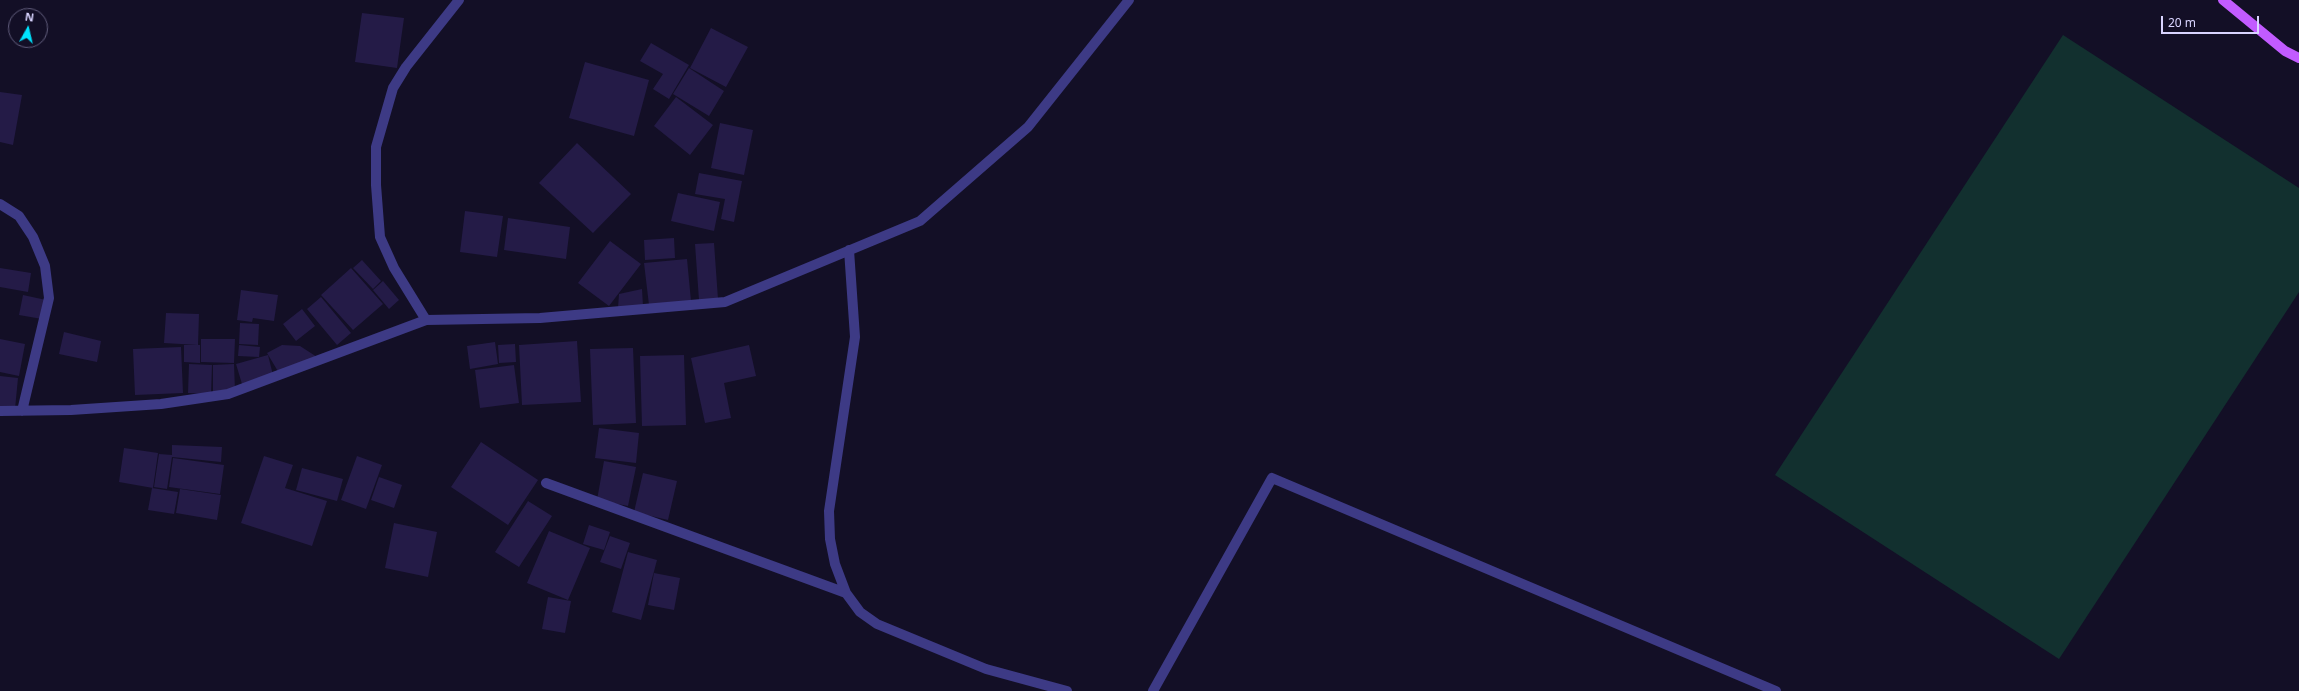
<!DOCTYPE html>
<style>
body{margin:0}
#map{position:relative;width:2299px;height:691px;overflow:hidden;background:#130f26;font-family:"Noto Sans",sans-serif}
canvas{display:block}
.north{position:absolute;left:8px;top:8px;width:40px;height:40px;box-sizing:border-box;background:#130f26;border:1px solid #625e7d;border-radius:50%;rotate:8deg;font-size:11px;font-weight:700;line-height:16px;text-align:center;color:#d9d4ff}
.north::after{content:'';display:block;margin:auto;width:14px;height:18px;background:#00e5ff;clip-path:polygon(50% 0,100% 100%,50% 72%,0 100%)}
.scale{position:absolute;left:2161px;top:16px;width:98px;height:18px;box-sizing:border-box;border:2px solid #d9d4ff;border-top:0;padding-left:5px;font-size:12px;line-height:14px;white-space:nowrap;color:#d9d4ff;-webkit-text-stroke:3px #130f26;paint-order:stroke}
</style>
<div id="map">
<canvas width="2299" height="691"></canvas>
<div class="north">N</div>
<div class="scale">20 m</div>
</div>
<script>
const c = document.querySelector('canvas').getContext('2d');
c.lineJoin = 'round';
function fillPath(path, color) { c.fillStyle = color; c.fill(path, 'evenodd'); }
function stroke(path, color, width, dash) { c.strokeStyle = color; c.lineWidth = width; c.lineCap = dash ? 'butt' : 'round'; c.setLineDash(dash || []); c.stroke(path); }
fillPath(new Path2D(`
 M2063 35 2299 188V292L2059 659 1775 475Z`), '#12302f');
fillPath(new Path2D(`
 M362 13 404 18 397 68 355 62Z
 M711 28 748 47 726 87 690 68Z
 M651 43 689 65 669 99 653 89 663 74 640 61Z
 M585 62 649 80 634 136 569 118Z
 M689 68 724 91 709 116 673 94Z
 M0 92 22 95 13 145 0 142Z
 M676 97 713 125 690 155 654 126Z
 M720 123 753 130 744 175 711 168Z
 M577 143 631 194 593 233 539 183Z
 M699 173 742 181 734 222 721 219 725 199 695 194Z
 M678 193 720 202 714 231 671 221Z
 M465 211 503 216 497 257 460 252Z
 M508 218 570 227 566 259 504 250Z
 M674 238 675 258 645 260 644 240Z
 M610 241 641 264 609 306 578 283Z
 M714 243 718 299 699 300 695 244Z
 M687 259 691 301 649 305 644 263Z
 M362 260 381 281 373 289 353 268Z
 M0 268 31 273 28 292 0 287Z
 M351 268 383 304 353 330 321 295Z
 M383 281 399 300 389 309 373 290Z
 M642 289 643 306 618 308 619 294Z
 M241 290 278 295 274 321 253 318 252 322 237 320Z
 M23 295 46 300 42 319 19 315Z
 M321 297 351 333 337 345 307 309Z
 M302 309 315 326 296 341 283 324Z
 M166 313 199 314 198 345 164 343Z
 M240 323 259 324 258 345 239 344Z
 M64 332 101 341 97 362 59 354Z
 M0 339 25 344 19 376 0 372Z
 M201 339H235L234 363 201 362Z
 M577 341 581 402 522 405 519 345Z
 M495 342 498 364 470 369 467 346Z
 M515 344 516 362 499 363 498 345Z
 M184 345H200V363L184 362Z
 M239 345 260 347 259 357 238 356Z
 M282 345 300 346 317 357 279 373 267 353Z
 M749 345 756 376 724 383 731 418 705 423 691 358Z
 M181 347 183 393 135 395 133 349Z
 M633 348 636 423 593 425 590 349Z
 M268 355 273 375 242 384 236 364Z
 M684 355 686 425 642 426 640 356Z
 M189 364 212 365 211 394 188 393Z
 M234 364 235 391 213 392V365Z
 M514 365 519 403 480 408 475 370Z
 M0 376 18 378 15 409 0 407Z
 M599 428 639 433 636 463 595 458Z
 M481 442 538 480 508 525 451 487Z
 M172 445 222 447 221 462 172 457 167 489 154 487 159 454 172 455Z
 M124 448 158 453 153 488 119 482Z
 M264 456 293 465 285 488 327 501 312 546 241 523Z
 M357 456 382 465 366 509 341 500Z
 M173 458 224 465 220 494 169 487Z
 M604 461 636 467 628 506 597 500Z
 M302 468 343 479 337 501 296 490Z
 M643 473 677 481 668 520 634 512Z
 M379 477 402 485 394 508 371 500Z
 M152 488 178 492 174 514 148 510Z
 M180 489 221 495 217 520 176 513Z
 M528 501 552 516 519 567 495 552Z
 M394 523 437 532 428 577 385 568Z
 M589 525 610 532 604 550 583 544Z
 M549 531 590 548 568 600 527 583Z
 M610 536 630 543 621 569 600 562Z
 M628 552 657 560 641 620 612 612Z
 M654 573 680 578 674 610 648 605Z
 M548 597 571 601 565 633 542 629Z`), '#241b47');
stroke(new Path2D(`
 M0 204 19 216 33 237 45 266 49 298 22 411
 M849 250 855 337 829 511 830 539 835 564 846 593 860 612 877 624 986 669 1067 691
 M426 320 394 268 380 237 376 185V147L393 88 406 67 459 0
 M0 411 71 410 161 404 228 394 426 320 540 318 725 302 920 221 1028 127 1129 0
 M546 483 846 593
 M1153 691 1272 478 1776 691`), '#3d3a85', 10);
stroke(new Path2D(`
 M2223 0 2285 51 2299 58`), '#c25bff', 10);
</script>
